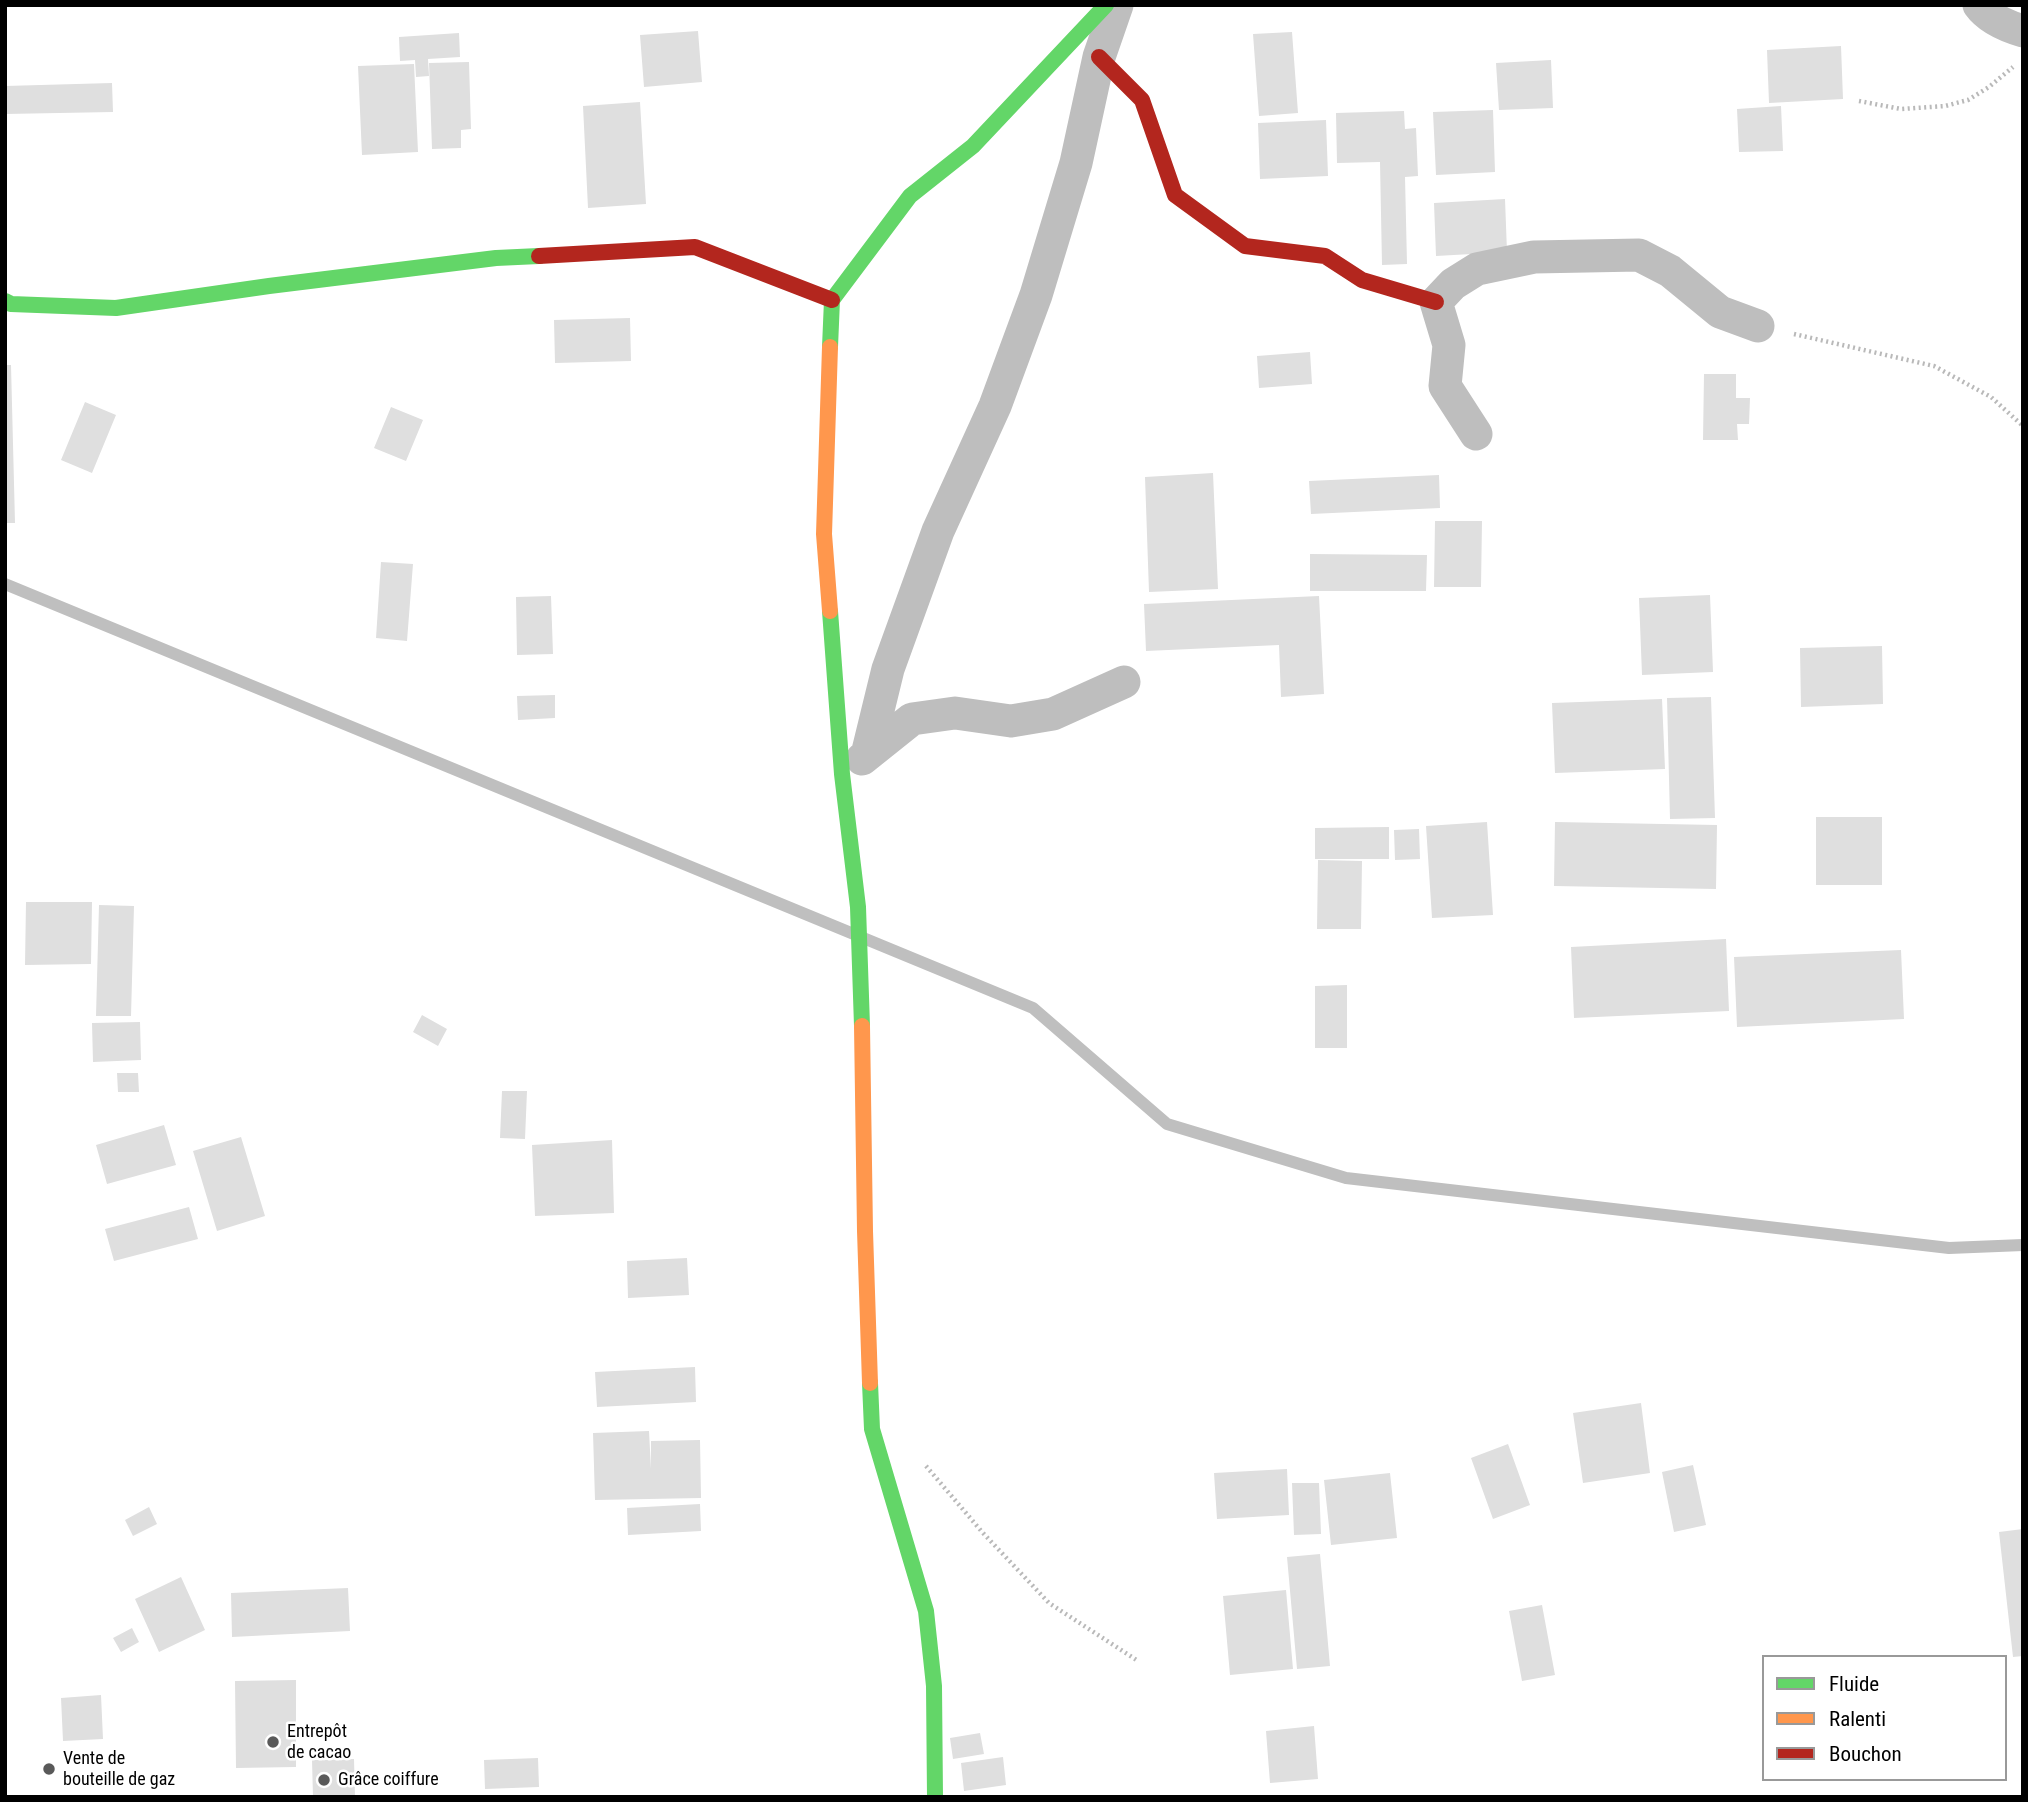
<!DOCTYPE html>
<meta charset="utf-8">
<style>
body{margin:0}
#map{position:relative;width:2028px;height:1802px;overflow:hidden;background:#fff;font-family:"Roboto Condensed",sans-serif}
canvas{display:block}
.frame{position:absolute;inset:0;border:7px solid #000;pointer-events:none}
.legend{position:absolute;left:1762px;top:1655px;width:245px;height:126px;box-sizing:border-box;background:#fff;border:2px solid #999;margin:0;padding:9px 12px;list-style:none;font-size:21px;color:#000}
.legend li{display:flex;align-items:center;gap:14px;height:35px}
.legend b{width:35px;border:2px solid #999}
</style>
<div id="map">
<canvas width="2028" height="1802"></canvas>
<div class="frame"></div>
<ul class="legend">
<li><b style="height:9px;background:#63d668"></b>Fluide</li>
<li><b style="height:9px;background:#ff974d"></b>Ralenti</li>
<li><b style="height:9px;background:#b3261e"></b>Bouchon</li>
</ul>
</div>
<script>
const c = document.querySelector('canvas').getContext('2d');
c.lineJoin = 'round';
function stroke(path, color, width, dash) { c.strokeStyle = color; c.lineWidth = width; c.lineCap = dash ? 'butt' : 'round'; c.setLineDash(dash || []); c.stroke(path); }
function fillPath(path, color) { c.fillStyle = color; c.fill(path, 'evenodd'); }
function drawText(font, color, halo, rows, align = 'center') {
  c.font = font + ' "Roboto Condensed",sans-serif'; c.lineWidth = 5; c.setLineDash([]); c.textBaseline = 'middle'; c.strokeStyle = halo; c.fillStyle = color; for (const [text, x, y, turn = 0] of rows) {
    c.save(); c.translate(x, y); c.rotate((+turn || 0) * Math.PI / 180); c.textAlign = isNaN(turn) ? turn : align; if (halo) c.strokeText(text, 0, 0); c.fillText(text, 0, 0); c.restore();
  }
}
stroke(new Path2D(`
 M5 584 1033 1008 1167 1124 1346 1178 1949 1248 2023 1245`), '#bfbfbf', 12);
fillPath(new Path2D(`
 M698 31 702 82 644 87 640 35Z
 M1292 32 1298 113 1259 116 1253 34Z
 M459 33 460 57 428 59 429 76 416 77 415 60 400 61 399 37Z
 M1841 46 1843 99 1769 103 1767 50Z
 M1551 60 1553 108 1499 110 1496 63Z
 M469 62 471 129 461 130V148L432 149 429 63Z
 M414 64 418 152 362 155 358 66Z
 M112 83 113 112 5 114V86Z
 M640 102 646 204 588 208 583 106Z
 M1781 106 1783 151 1739 152 1737 109Z
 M1493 110 1495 172 1436 175 1433 112Z
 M1404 111 1405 129 1416 128 1418 176 1405 177 1407 264 1382 265 1380 162 1337 163 1336 113Z
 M1326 120 1328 176 1260 179 1258 123Z
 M1505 199 1507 252 1436 256 1434 203Z
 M630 318 631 361 555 363 554 320Z
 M1310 352 1312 384 1259 388 1257 356Z
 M5 365H11L15 523H5Z
 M1704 374H1736V398H1750L1749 424H1737L1738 440H1703Z
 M85 402 116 415 92 473 61 460Z
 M391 407 423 420 406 461 374 448Z
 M1213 473 1218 589 1149 592 1145 477Z
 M1439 475 1440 508 1311 514 1309 481Z
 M1435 521H1482L1481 587H1434Z
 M1310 554 1427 555 1426 591H1310Z
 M381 562 413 564 407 641 376 638Z
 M1710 595 1713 672 1642 675 1639 598Z
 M551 596 553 654 517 655 516 597Z
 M1319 596 1324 694 1281 697 1279 645 1146 651 1144 604Z
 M1882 646 1883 704 1801 707 1800 648Z
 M555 695V718L518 720 517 696Z
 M1711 697 1715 818 1670 819 1667 698Z
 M1662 699 1665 769 1555 773 1552 703Z
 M1816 817H1882V885H1816Z
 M1487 822 1493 915 1432 918 1426 826Z
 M1555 822 1717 825 1716 889 1554 886Z
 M1389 827V859H1315V828Z
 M1419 829 1420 859 1395 860 1394 830Z
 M1318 860 1362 861 1361 929H1317Z
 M26 902H92L91 964 25 965Z
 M99 905 134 906 131 1016H96Z
 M1726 939 1729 1011 1574 1018 1571 947Z
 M1901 950 1904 1019 1737 1027 1734 957Z
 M1347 985V1048H1315V986Z
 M422 1015 447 1029 438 1046 413 1032Z
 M140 1022 141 1060 93 1062 92 1023Z
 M117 1073H138L139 1092H118Z
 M502 1091H527L525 1139 500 1138Z
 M164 1125 176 1165 107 1184 96 1145Z
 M241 1137 265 1216 217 1231 193 1151Z
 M612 1140 614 1213 535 1216 532 1145Z
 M189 1207 198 1239 114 1261 105 1229Z
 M687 1258 689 1295 628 1298 627 1261Z
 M695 1367 696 1402 597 1407 595 1372Z
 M1641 1403 1650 1473 1583 1483 1573 1413Z
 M649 1431 651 1469V1441L700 1440 701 1498 595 1500 593 1433Z
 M1508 1444 1530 1505 1493 1519 1471 1458Z
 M1693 1465 1706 1525 1674 1532 1662 1472Z
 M1287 1469 1289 1515 1217 1519 1214 1473Z
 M1390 1473 1397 1538 1331 1545 1324 1480Z
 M1292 1483H1319L1321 1534 1294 1535Z
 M700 1504 701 1531 628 1535 627 1508Z
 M149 1507 157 1524 133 1536 125 1520Z
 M2023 1529V1656L2013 1657 1999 1532Z
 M1320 1554 1330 1666 1297 1669 1287 1557Z
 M181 1577 205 1630 159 1652 135 1599Z
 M348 1588 350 1631 232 1637 231 1593Z
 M1286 1590 1293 1669 1230 1675 1223 1596Z
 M1542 1605 1555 1675 1522 1681 1509 1611Z
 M132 1628 139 1642 121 1652 113 1638Z
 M296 1680V1767L236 1768 235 1681Z
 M101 1695 103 1739 63 1741 61 1698Z
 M1314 1726 1318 1779 1270 1783 1266 1731Z
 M980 1733 984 1754 953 1759 950 1738Z
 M1003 1757 1006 1785 964 1791 961 1763Z
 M538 1758 539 1787 485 1789 484 1760Z
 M354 1759 355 1797H313L312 1760Z`), '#dfdfdf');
stroke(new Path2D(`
 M1859 101 1901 109 1945 106 1968 100 1989 87 2013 67
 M1794 334 1934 366 1991 397 2023 426
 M926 1466 983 1533 1049 1603 1138 1661`), '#b9b9b9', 4.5, [2, 3.5]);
stroke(new Path2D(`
 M1979 5C1989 19 2006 26 2023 31
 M1476 434 1445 386 1449 345 1436 302 1453 284 1477 269 1534 257 1639 255 1670 271 1720 312 1758 326
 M867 755 888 669 938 531 995 406 1036 295 1076 163 1099 57 1117 5
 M862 759 912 719 955 713 1011 721 1053 714 1124 682`), '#bebebe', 33);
stroke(new Path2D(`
 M5 301 11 304 116 308 269 286 496 258 539 256
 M830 347 832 300 910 196 973 146 1106 5
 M830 611 842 774 858 907 862 1026
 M870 1383 872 1429 926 1611 934 1686 935 1797`), '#63d668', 16);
stroke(new Path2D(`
 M830 611 824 534 830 347
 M862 1026 865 1231 870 1383`), '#ff974d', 16);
stroke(new Path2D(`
 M1099 57 1142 100 1175 195 1245 246 1325 256 1362 280 1436 302
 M539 256 695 247 832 300`), '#b3261e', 16);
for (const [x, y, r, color] of [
 [273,1742,7,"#595959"],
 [49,1769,7,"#595959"],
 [324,1780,7,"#595959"]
]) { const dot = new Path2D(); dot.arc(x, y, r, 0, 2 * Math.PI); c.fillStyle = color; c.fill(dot); stroke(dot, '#fff', 2.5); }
drawText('18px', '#000', '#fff', [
 ["Entrepôt",287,1732],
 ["de cacao",287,1753],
 ["Vente de",63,1759],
 ["bouteille de gaz",63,1780],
 ["Grâce coiffure",338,1780]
], 'left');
</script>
